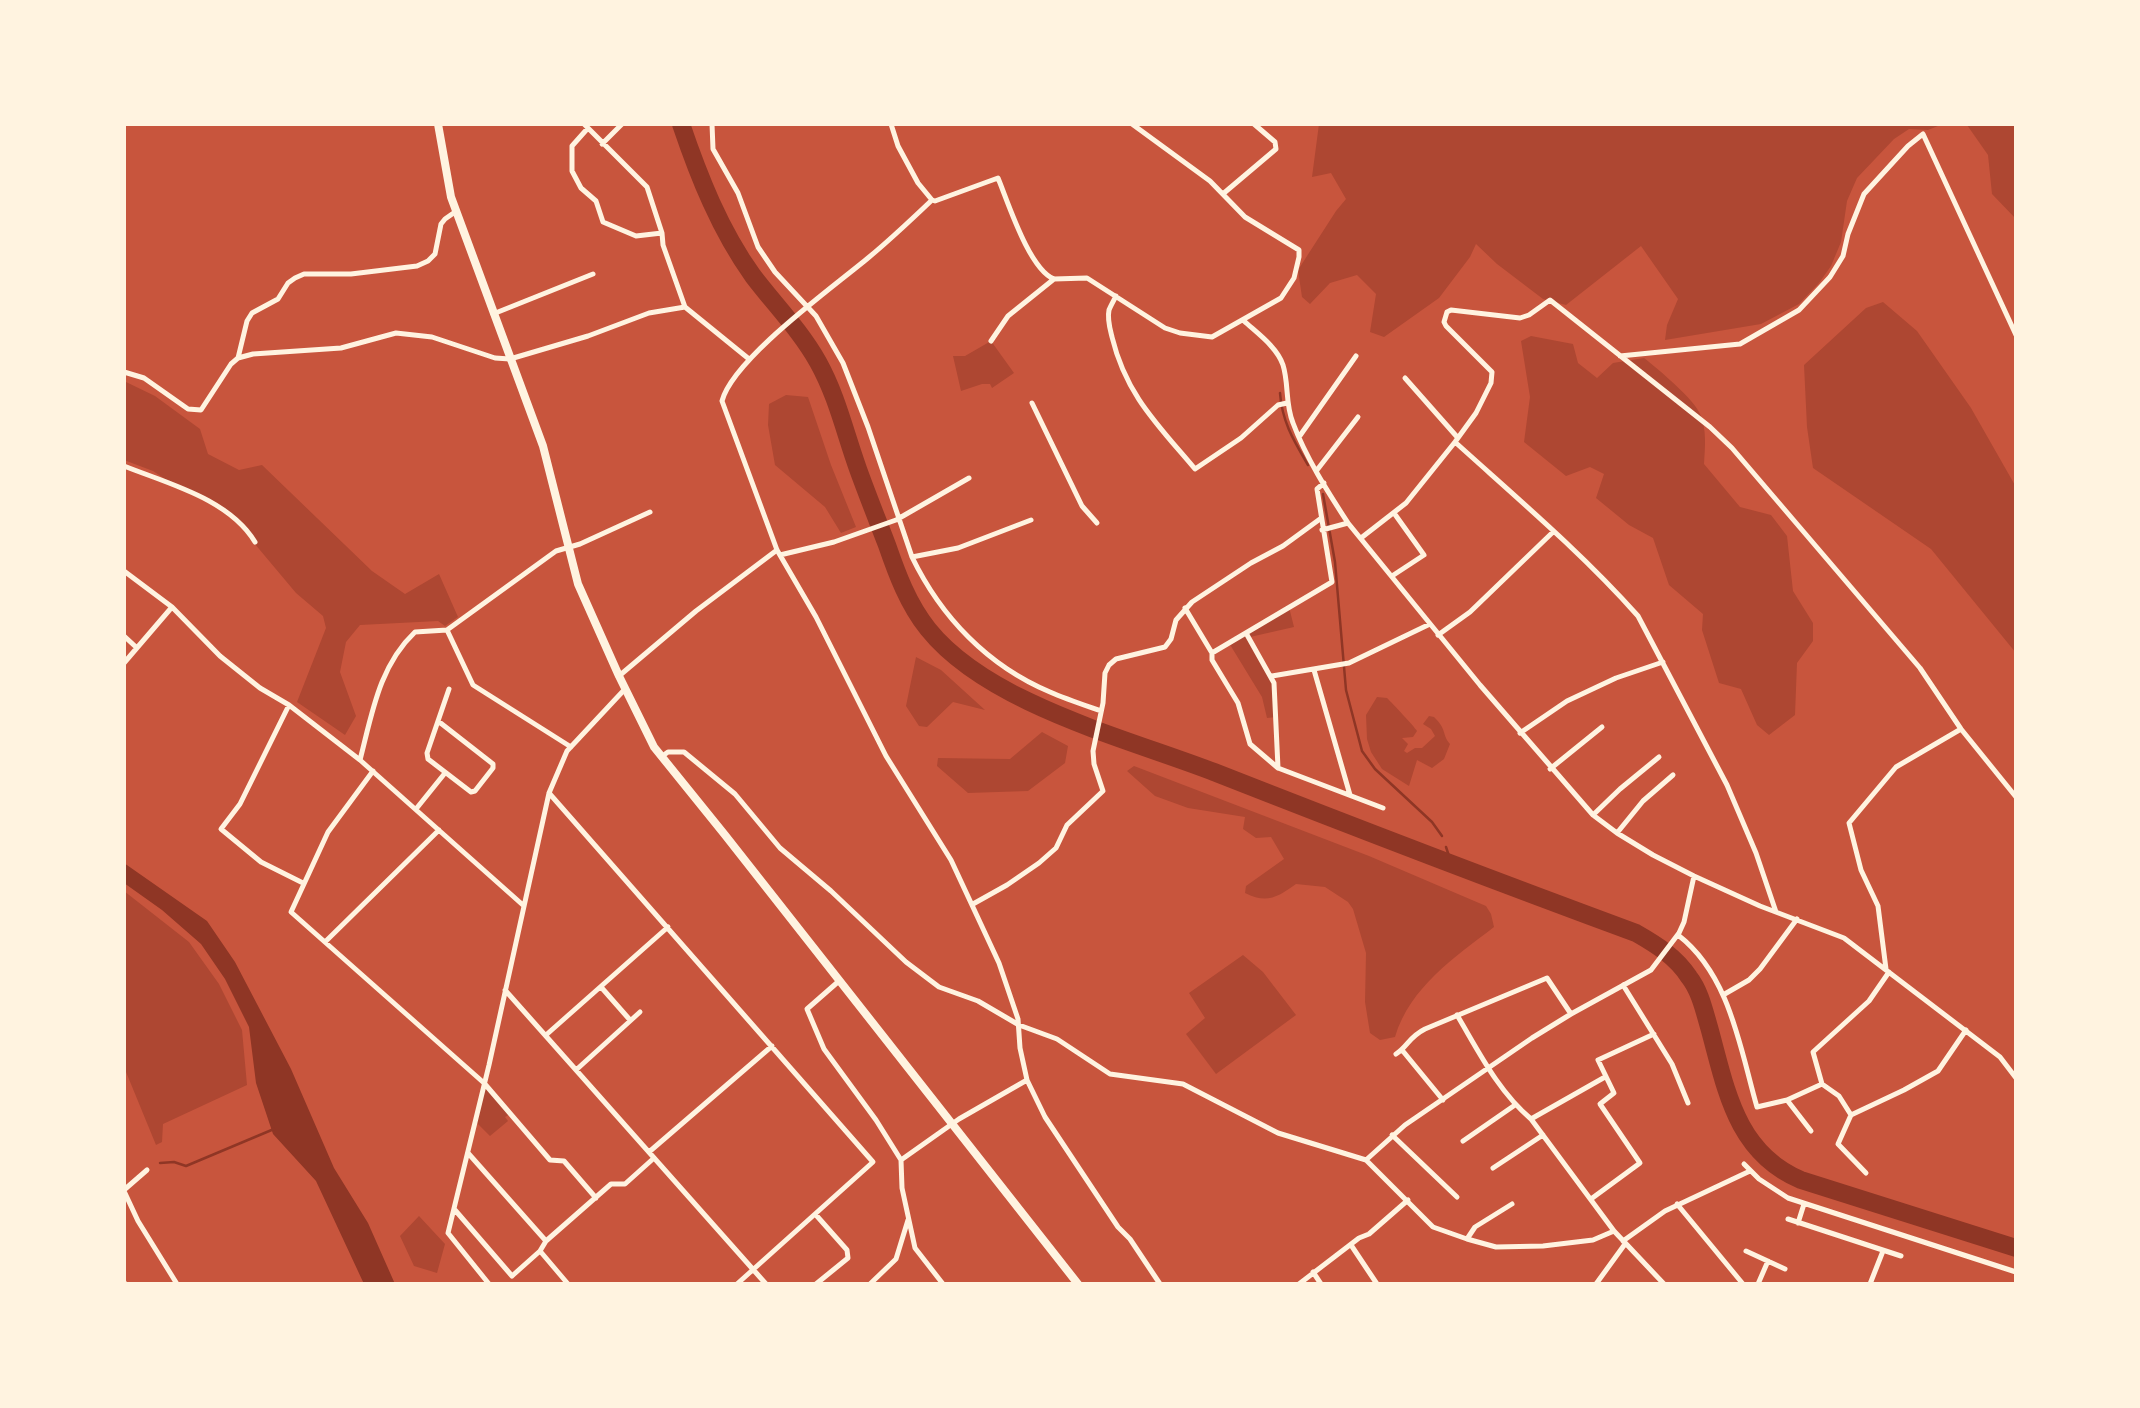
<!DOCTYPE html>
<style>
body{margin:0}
#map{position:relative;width:2140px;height:1408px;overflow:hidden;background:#c8553d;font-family:"Alegreya Sans",sans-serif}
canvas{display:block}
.frame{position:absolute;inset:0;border:126px solid #fff3e0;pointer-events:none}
</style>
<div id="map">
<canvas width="2140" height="1408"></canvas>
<div class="frame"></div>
</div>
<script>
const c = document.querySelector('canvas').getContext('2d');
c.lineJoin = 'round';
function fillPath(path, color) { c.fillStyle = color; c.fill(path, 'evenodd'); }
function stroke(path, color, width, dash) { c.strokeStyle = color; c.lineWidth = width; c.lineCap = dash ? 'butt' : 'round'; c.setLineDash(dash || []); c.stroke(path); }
fillPath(new Path2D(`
 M1319 124H1943L1928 130 1909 129 1894 139 1857 178 1847 201 1841 242 1831 266 1819 283 1799 304 1761 324 1665 340 1667 325 1678 299 1641 246 1566 305 1543 299 1497 264 1476 244 1470 257 1439 298 1384 337 1370 332 1376 294 1357 275 1330 283 1310 304 1302 297 1298 270 1336 211 1346 199 1331 173 1312 177Z
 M1957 124H2016V219L1992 194 1988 155 1967 125Z
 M1883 302 1917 331 1971 408 2016 487V653L1931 549 1813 468 1807 427 1804 365 1866 308Z
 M1531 336 1573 344 1578 363 1597 378 1613 363 1644 358C1657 368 1695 400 1700 414 1707 429 1705 448 1704 464L1740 507 1771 515 1787 536 1793 591 1813 623V641L1797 663 1795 715 1769 735 1757 725 1741 689 1719 683 1702 630 1703 614 1669 585 1653 538 1629 525 1596 498 1604 474 1590 467 1566 476 1524 442 1530 397 1521 341Z
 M991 341 1014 373 992 388 990 384H982L961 391 953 356H965Z
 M126 382 155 396 200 429 208 454 239 470 262 465 372 571 405 594 439 574 458 617 445 626 438 621 360 625 346 642 340 672 356 716 345 735 297 702 326 628 323 616 296 593 228 512 177 487 153 471 124 460V384Z
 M786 395 808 397 831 465 856 527 841 533 825 507 775 465 768 425 769 404Z
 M1289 607 1294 627 1250 637 1272 676 1276 717 1267 718 1262 697 1229 643Z
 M916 657 941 670 985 710 953 702 927 727 919 726 906 706Z
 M1377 697 1387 698C1393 704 1414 726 1417 731L1413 737 1402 738 1408 744 1404 751 1407 753 1415 748H1422L1435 736 1431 729 1423 724 1429 716 1434 717C1447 729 1442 735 1450 744L1444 759 1432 768 1417 760 1409 786 1382 769 1371 752 1367 739 1366 715Z
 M1042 732 1068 746 1065 763 1028 791 968 793 937 766 938 758 1010 759Z
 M1134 766 1369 856 1486 906 1491 914 1494 927C1455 957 1410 987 1395 1037L1380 1040 1370 1033 1365 1002 1366 953 1353 909 1348 902 1325 887 1296 884C1278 897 1267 904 1245 893L1246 886 1284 859 1271 837 1256 838 1243 829 1245 817 1188 808 1155 796 1127 771Z
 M124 891 189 942 219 984 242 1030 247 1085 163 1124 162 1142 156 1145 124 1067V1004L126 1003 124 999Z
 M1243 955 1263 972 1296 1015 1216 1074 1186 1034 1205 1018 1189 993Z
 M484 1083 510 1114 505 1117 508 1121 490 1136 475 1121Z
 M419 1216 445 1244 437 1273 414 1266 400 1236Z`), '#ae4732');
fillPath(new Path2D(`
 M124 863 207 921 235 962 291 1069 334 1168 368 1223 395 1284H364L316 1181 273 1134 256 1083 249 1027 225 979 201 944 162 910 124 883Z`), '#8f3625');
stroke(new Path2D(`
 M1280 393C1282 422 1294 441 1308 465
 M1323 494 1335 562 1346 690 1362 751 1375 769 1432 822 1442 836
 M1446 847 1452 865
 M160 1163 174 1162 186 1166 274 1129`), '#8f3625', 2.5);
stroke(new Path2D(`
 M681 124C699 177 720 230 753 276 775 305 800 330 818 362 837 396 845 433 858 469 867 494 877 519 887 545 897 574 908 604 928 629 988 704 1126 738 1214 772 1354 827 1495 881 1636 933 1657 945 1676 957 1689 977 1700 991 1704 1010 1709 1027 1726 1088 1735 1152 1801 1180L2016 1248`), '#8f3625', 18);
stroke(new Path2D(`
 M584 124 647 187 662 233 663 245 685 307 749 359
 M712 124 713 149 738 193 758 247 775 272 816 316 843 363 868 427 912 557C941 617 988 666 1050 692 1066 699 1084 705 1101 711
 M891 124 898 146 918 183 932 200
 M1132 124 1210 181 1245 217 1299 250V257L1294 278 1281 298 1212 337 1180 333 1165 328 1087 278 1054 279C1029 269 1008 202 998 178L935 201 932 200C911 220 890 240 868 258 832 288 733 359 722 401L777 550 816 617 886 756 951 860 999 963 1018 1019 1020 1048 1027 1080 1045 1117 1118 1227 1130 1239 1160 1284
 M588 128 572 146V171L581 188 596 201 603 222 636 236 662 233
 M602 144 622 124
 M1224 193 1276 149 1275 142 1254 124
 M1116 296C1114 300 1111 305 1109 310 1107 319 1110 329 1112 337 1126 395 1158 425 1195 469L1241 438 1278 405 1287 403
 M493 314 593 274
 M1244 321C1257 333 1277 347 1283 365 1289 384 1285 404 1293 423 1306 458 1328 492 1348 523L1480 685 1593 815 1617 833 1653 855 1694 876 1760 906 1844 938 2000 1057 2016 1078
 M991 341 1008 316 1054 279
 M1620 356 1740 344 1799 310 1830 277 1843 256 1848 234 1864 194 1908 146 1923 134 2016 335
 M238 358 247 321 252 313 278 299 288 283 295 278 304 274H351L417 266 428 261 435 254 441 224 445 219 455 212
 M124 372 144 378 188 409 201 410 231 364 238 358 253 354 341 348 396 333 432 337 495 358 510 359 588 336 649 313 685 307
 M1405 378 1458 438
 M1032 403 1082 506 1097 523
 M1299 437 1356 356
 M1455 442C1517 498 1582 553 1638 616L1727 785 1756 853 1776 912
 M124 466C169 484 229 499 255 542
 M1317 470 1358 417
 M1322 530 1348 523
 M1361 538 1406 503 1455 442 1476 413 1491 383 1492 372 1446 326 1444 322 1447 312 1451 310 1520 318 1529 315 1550 300 1710 427 1732 448 1920 668 1961 729 2016 797
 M780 555 834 542 896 520 969 478
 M912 557 958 548 1031 520
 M124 571 172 607 220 656 260 688 289 705 360 760 524 906
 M1392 576 1424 555 1394 513
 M1185 608 1212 653V660L1238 703 1250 744 1278 768
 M447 630 473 685 571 747
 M1246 633 1274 683 1278 768 1383 808
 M1438 635 1470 612 1553 532
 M124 636 137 648
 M1212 653 1332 582 1317 489 1324 483
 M124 663 172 607
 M1314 670 1350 795
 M619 676 696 611 777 550
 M1272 676 1349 663 1430 624
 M289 705 240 804 221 829 261 862 303 883
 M438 721 493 764V768L475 791 471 792 428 759 427 753 449 689
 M1520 733 1567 701 1616 678 1663 662
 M661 757 668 752H684L735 794 780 848 831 891 906 962 939 987 978 1001 1019 1025 1057 1039 1110 1074 1183 1084 1278 1133 1366 1160 1433 1227 1467 1239 1496 1247 1543 1246 1593 1240 1614 1231
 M360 760C372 714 379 666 415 632L447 630 556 551 580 544 650 512
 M1550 769 1602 727
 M373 771 328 832 291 912 484 1083 550 1160 564 1161 596 1198
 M549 793 873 1162 737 1284
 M416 809 445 773
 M1593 815 1620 789 1659 757
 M1617 833 1643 801 1673 775
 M973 904 1007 885 1039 863 1056 848 1067 825 1103 791 1094 764 1093 751 1103 703 1105 673 1109 665 1116 659 1165 647 1171 639 1176 620 1192 602 1251 563 1283 546 1320 519
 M1678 935C1730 975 1740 1048 1757 1107L1787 1100 1822 1084
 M325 942 439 830
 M1886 969 1878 906 1861 870 1849 823 1896 767 1961 729
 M1889 972 1869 1001 1813 1052 1822 1084 1839 1096 1851 1115 1904 1090 1938 1071 1966 1030
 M839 981 807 1009 824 1049 876 1120 901 1160 902 1188 915 1248 943 1284
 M1623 985 1672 1064 1688 1103
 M601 987 630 1020
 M505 990 766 1284
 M1723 995 1749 980 1760 969 1797 919
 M1457 1015C1479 1052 1498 1091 1531 1119L1614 1231 1664 1284
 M546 1035 668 927
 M1402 1050 1443 1100
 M1396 1054C1408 1046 1409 1037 1425 1029L1547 978 1571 1014
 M576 1070 640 1012
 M1787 1100 1811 1131
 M1851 1115 1838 1144 1866 1173
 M1531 1119 1605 1077
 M1392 1135 1457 1197
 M1463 1141 1515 1105
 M649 1152 772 1046
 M468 1153 546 1241
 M901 1160 959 1119 1027 1080
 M1366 1160 1405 1125 1532 1038 1571 1014 1651 970 1679 933 1684 922 1694 876
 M1744 1164 1759 1179 1788 1198 2016 1272
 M1493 1168 1543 1135
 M124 1190 147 1170
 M124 1191 138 1221 177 1284
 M1591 1199 1640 1163 1600 1104 1614 1093 1598 1060 1654 1034
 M1677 1204 1743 1284
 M455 1210 512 1276 540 1251 568 1284
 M816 1215 847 1250 848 1258 816 1284
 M1788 1219 1901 1256
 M1798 1223 1804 1204
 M1467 1239 1475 1227 1512 1204
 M1623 1241 1665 1211 1750 1171
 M1351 1245 1377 1284
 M540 1251 546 1241 611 1184H625L654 1158
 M1746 1251 1785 1269
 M1313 1272 1321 1284
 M124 1282 125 1284
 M489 1284 448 1233 489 1065 549 793 567 751 625 689
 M870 1284 896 1259 908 1220
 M1299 1284 1359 1238 1369 1234 1408 1200
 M1596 1284 1625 1244
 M1758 1284 1768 1261
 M1870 1284 1883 1251`), '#fff3e0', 5);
stroke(new Path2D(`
 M438 124 451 197 543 446 578 584 619 676 654 747 725 835 1078 1284`), '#fff3e0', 8);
</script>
